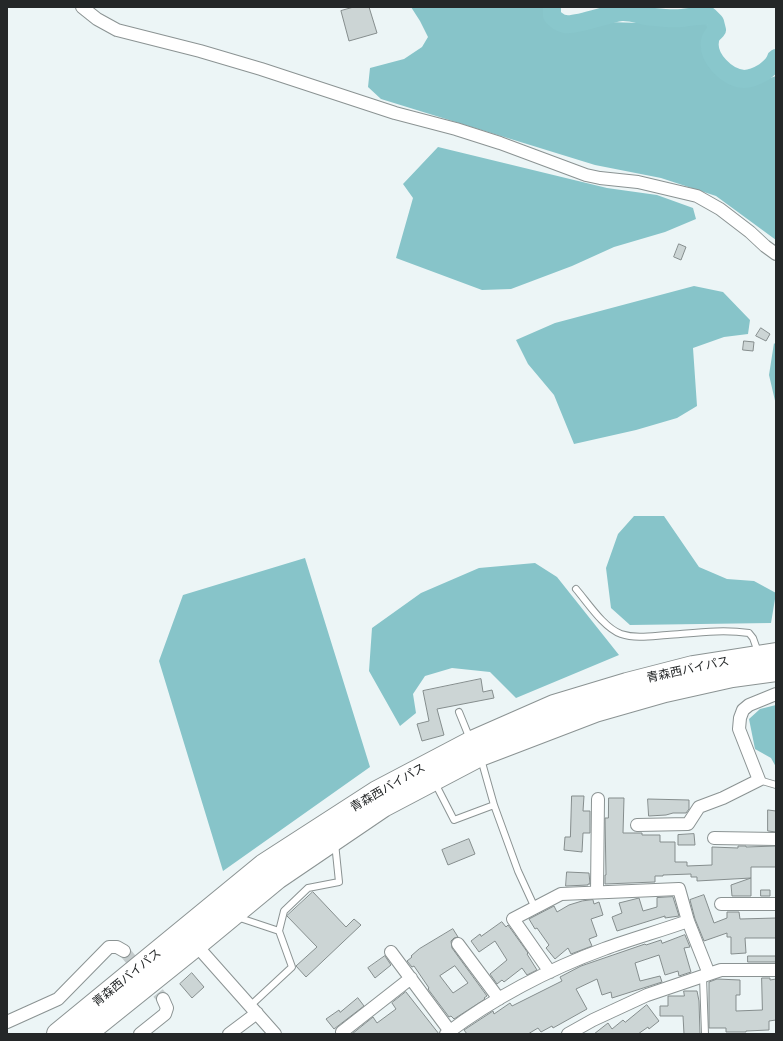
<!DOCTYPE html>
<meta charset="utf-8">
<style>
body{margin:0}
#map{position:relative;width:783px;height:1041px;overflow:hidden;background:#ecf5f6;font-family:Helvetica,sans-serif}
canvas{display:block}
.frame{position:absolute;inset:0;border:8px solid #242728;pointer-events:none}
</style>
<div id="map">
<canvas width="783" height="1041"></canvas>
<div class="frame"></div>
</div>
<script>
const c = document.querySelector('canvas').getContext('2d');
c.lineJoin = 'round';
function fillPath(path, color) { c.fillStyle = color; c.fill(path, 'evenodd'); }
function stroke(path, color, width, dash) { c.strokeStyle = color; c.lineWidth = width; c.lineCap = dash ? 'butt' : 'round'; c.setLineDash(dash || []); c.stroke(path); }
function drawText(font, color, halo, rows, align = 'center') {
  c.font = font + ' Helvetica,"Noto Sans JP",sans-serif'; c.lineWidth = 4; c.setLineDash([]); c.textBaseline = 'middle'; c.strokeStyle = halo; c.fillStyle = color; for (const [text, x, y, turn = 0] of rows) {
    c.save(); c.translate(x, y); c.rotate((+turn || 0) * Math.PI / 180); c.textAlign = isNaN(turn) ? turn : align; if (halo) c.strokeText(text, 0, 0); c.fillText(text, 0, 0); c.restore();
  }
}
fillPath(new Path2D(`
 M411 7H547L548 16 555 29 574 30 606 22 678 24 694 21 706 22 709 27C704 39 703 42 706 54 711 74 733 78 750 85L776 76V240L716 196 661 178 595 165 381 99 368 87 370 68 404 59 422 47 428 37 420 21Z
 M438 147 607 188 657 195 693 208 696 219 665 232 614 247 572 266 511 289 482 290 396 258 413 198 403 184Z
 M694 286 723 292 750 320 748 334 724 337 693 348 697 406 677 418 636 430 574 444 554 395 528 364 516 340 555 323Z
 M774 343 776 345V405L769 375Z
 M634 516H664L699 567 727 579 754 581 776 593 771 623 630 625 611 608 606 568 618 534Z
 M305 558 370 767 223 871 159 661 183 595Z
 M535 563 557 577 619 655 516 698 490 672 452 668 425 676 413 694 416 713 400 726 369 671 372 628 421 593 479 568Z
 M776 705V767L771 758 755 749 749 719 760 709Z`), '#87c4c9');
stroke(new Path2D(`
 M552 7V16C556 20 559 23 565 24 576 26 607 14 621 12 633 11 643 17 654 17 663 18 673 19 682 18 692 17 699 15 709 16L715 22 717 30C714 33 710 37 710 41 707 58 727 78 744 79 751 79 759 75 764 72 770 67 774 65 776 58`), '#89c7cc', 18);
const building = new Path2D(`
 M354 7H369L377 33 349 41 341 11Z
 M679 244 686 247 681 260 674 257Z
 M761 328 770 334 766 341 756 336Z
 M744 341 754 342 753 351 743 350Z
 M481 679 483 692 492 690 494 698 437 709 444 735 422 741 417 724 429 721 423 691Z
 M572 796H584L583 811H590V833H583L582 852 564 850 565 837H570Z
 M609 798H624L623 833H642V835H660V842H675V862H687V866L712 865V847L738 848V846H746V847L776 846V867H751V896H732L731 885 751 878 697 881V877H691V874L663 875V876H655V882L605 884V875H606L605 818H608Z
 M648 799 689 800V809L686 813H673L666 815 649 816Z
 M768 810 776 811V832L768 831Z
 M694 834 695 845H678V835Z
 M469 839 475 854 448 865 442 850Z
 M567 872 589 873 590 884H588V885L566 886Z
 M761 890H770V896H761Z
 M313 892 346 927 354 919 361 925 306 977 296 966 317 947 287 916Z
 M704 895 714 923 727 918V912H739L740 919 776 918V938H745L746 953 731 954V937H727V933L704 941 695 919 690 900Z
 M673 897 679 916 665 918V916L617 931 612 917 622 913 619 903 639 898 643 911 657 907V898Z
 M593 900 594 904 599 902 603 915 591 919 597 936 589 939 592 946 571 954 568 948 555 959 546 948 549 945 537 928 535 929 529 919 554 906 557 912 569 905 582 901Z
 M502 922 506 927 508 925 528 953 527 954 537 970 527 975 522 968 504 982 502 980 497 984 490 974 507 960 495 941 479 952 471 941 480 934 481 936Z
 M453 929 458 937 454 938 451 941 452 948 487 996 484 998 485 999 454 1019 451 1016 449 1017 428 989 429 988 414 966 412 967 407 961 412 957 411 956 419 949ZM455 966 468 983 453 993 440 976Z
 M685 935 690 947 684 948 691 972 679 976 678 971 665 975 659 955 635 963 640 981 660 976 662 982 612 998 611 992 602 995 597 979 576 989 587 1009 553 1028 552 1026 541 1032 538 1028 528 1034H467L464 1030 493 1011 494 1014 510 1003 512 1006 562 981 560 977 581 966 645 944 646 945 661 940 662 943Z
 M385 956 391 965 375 978 368 968Z
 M748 956H776V962H748Z
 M192 973 204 987 192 998 180 984Z
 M762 978H770V980L776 979V1020L769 1021V1030L746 1031V1032H726V1028H709V982L717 979 740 980V995H736V1011L762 1010Z
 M684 991H697L699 1001 700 1034H684L683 1016H660V1006H668V996H684Z
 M406 992 439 1034H352L373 1017 377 1023 396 1009 392 1003Z
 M358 998 364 1006 334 1029 326 1019 339 1010 340 1012Z
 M647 1005 659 1021 649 1029 648 1027 638 1034H594L608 1023 612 1029 623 1020 625 1022Z`);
fillPath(building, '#ccd5d5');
stroke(building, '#858d8d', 1);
stroke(new Path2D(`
 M124 951 163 999`), '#c4cccd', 12, [12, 6]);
const lane = new Path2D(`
 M576 589C588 603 604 628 621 634 636 639 652 636 667 635 694 633 722 629 749 633L753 638 758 652
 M459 712 470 739
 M481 759 494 805 518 871 535 908
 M759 780 776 785
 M435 783 454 820 494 805
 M237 917 279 931 284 911 308 888 339 882 335 843
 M703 977 705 1034
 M250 1006 292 967 279 931`);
const street = new Path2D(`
 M82 7 97 19 117 30 200 51 261 69 395 113 456 129 500 143 586 175 600 178 638 182 697 196 720 209 750 232 765 246 776 254
 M637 825 688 824 699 807 723 798 759 780 739 729 740 718 743 710 749 705 776 694
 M714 838 776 839
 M597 892 598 799
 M721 904H776
 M458 944 499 999
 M196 945 275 1034
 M391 952 452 1034
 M550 972 513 919 561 894 679 889 688 921 709 974
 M7 1022 58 999 109 947H117L124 951
 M342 1032 411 978
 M140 1034 165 1014 167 1008 163 999
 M229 1034 257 1013
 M446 1034C492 999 549 969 604 949 631 939 660 931 688 921
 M568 1034 593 1020 647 995 709 974 721 970H776`);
const highway = new Path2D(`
 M58 1034 264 865 377 792 472 742 554 706 627 684 693 667 776 654
 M85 1034 196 945 277 878 383 806 480 755 595 711 665 691 732 676 776 670`);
stroke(lane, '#8b9393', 8);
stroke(street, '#8b9393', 14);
stroke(highway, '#8b9393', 24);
stroke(lane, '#fff', 6);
stroke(street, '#fff', 12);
stroke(highway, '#fff', 22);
drawText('12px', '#242728', '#fff', [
 ["青森西バイパス",688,670,-12],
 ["青森西バイパス",388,788,-30],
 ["青森西バイパス",127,978,-39]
]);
</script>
